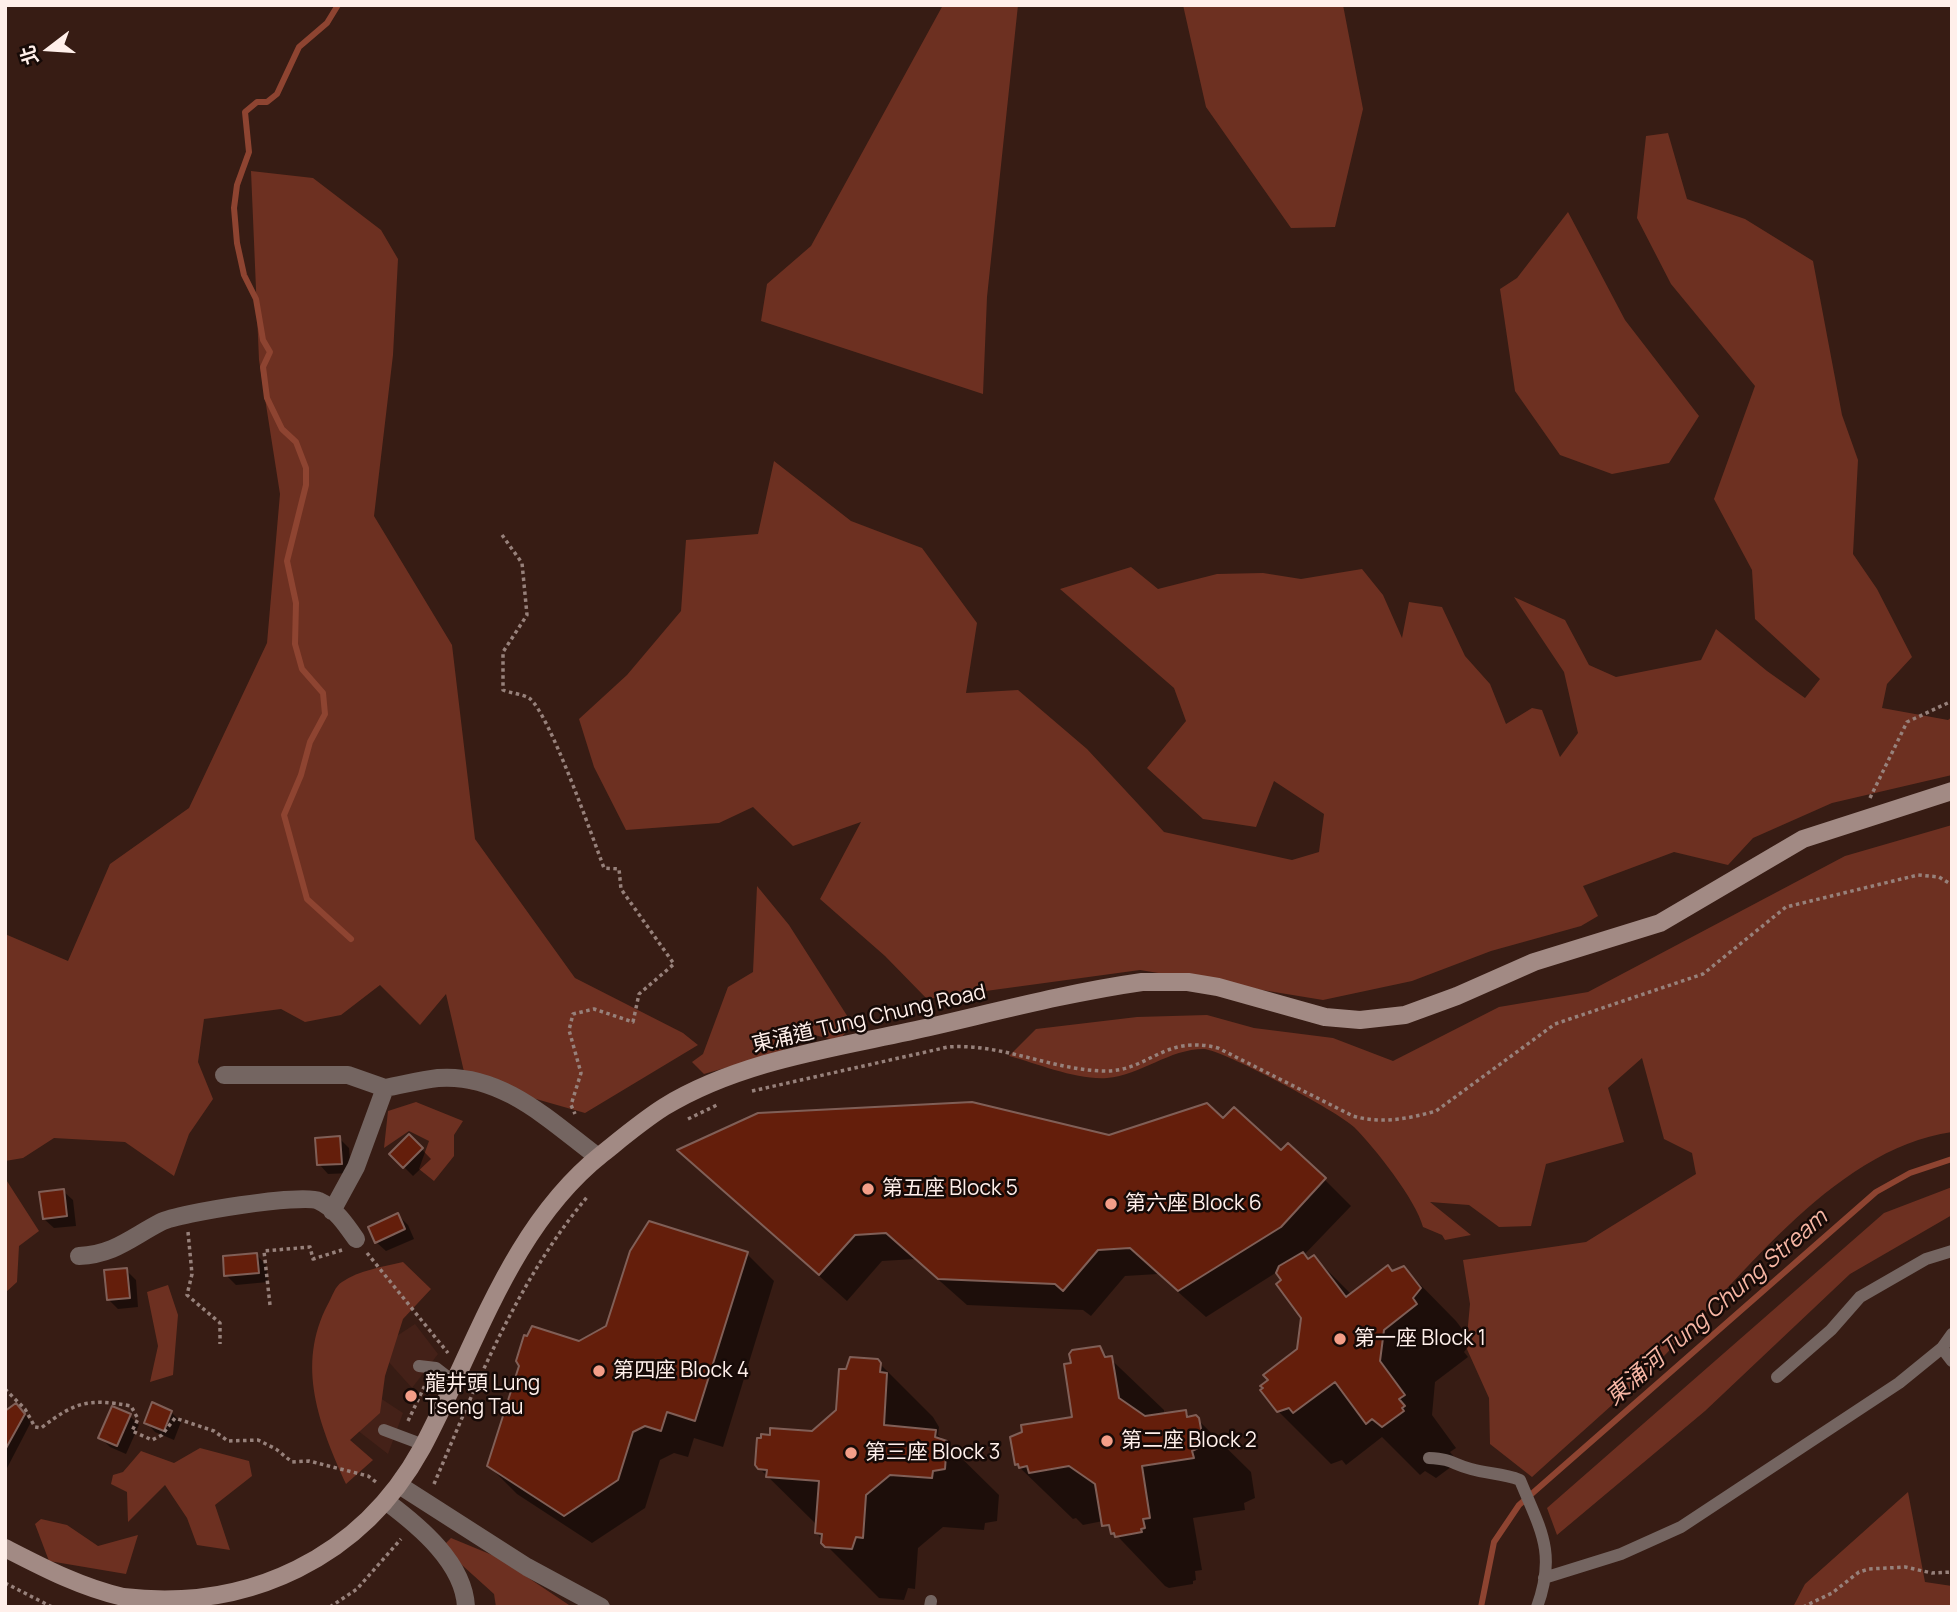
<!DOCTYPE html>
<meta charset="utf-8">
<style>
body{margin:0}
#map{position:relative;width:1957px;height:1612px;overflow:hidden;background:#371c14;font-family:Manrope,"Noto Sans TC",sans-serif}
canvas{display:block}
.frame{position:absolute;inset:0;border:7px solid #ffefea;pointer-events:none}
.north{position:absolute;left:14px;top:14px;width:70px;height:70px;-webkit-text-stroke:5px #160a07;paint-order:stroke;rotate:253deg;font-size:19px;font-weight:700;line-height:28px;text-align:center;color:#ffefea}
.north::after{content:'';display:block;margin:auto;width:24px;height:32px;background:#ffefea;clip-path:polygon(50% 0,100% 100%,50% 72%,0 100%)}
</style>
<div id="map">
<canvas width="1957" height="1612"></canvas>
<div class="frame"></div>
<div class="north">北</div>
</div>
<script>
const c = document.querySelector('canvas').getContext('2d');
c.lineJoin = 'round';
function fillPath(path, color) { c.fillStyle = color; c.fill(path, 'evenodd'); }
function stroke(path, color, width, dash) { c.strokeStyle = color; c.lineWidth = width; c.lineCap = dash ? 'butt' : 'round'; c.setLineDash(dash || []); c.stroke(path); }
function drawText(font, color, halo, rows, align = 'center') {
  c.font = font + ' Manrope,"Noto Sans TC",sans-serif'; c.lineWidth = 5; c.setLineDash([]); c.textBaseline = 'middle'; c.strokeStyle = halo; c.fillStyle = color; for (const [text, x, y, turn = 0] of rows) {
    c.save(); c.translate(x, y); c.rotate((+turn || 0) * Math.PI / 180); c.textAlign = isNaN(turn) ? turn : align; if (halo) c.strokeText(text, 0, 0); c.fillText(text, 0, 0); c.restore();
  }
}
fillPath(new Path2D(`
 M415 1324 438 1354 412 1388 377 1349Z
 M368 1390 403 1413 388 1454 357 1430Z`), '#442118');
fillPath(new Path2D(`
 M943 5H1018L987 297 983 394 761 321 767 284 811 246Z
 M1183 5H1343L1363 109 1335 227 1291 228 1206 107Z
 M1668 133 1687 199 1745 219 1813 261 1842 415 1858 460 1853 554 1877 589 1912 657 1887 684 1882 708 1948 720 1952 717V775L1832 803 1753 838 1728 865 1674 852 1583 886 1598 916 1581 926 1491 951 1412 981 1323 1000 1140 970 927 999 885 956 820 899 861 822 793 846 753 807 719 823 626 830 594 767 579 719 627 675 681 611 686 540 758 534 774 461 851 521 922 548 977 623 966 693 1018 690 1087 749 1164 832 1292 860 1319 852 1324 814 1274 781 1256 827 1203 819 1147 768 1186 721 1174 688 1060 589 1131 567 1158 589 1217 574 1263 573 1301 579 1362 569 1383 595 1402 638 1409 602 1442 607 1465 656 1490 684 1506 724 1532 708 1542 710 1560 757 1578 733 1564 672 1514 597 1565 620 1589 665 1616 677 1701 660 1716 629 1767 671 1805 698 1820 679 1755 619 1752 570 1714 499 1755 386 1671 284 1637 218 1646 136Z
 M251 171 313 178 381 230 398 259 393 355 374 516 452 645 475 839 575 978 683 1033 698 1045 585 1113 529 1097 468 1089 446 994 420 1025 380 985 341 1015 305 1022 281 1009 204 1019 198 1062 213 1099 189 1134 174 1176 125 1142 54 1138 23 1158 5 1161V934L68 961 110 864 189 808 267 643 280 494 259 360Z
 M1568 212 1625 320 1699 416 1669 463 1612 474 1560 455 1515 391 1500 289 1517 278Z
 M1952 825V1132C1829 1150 1735 1288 1651 1369 1612 1406 1571 1441 1532 1477L1490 1444 1489 1398 1466 1347 1470 1304 1463 1260 1586 1242 1696 1174 1692 1153 1664 1139 1642 1058 1608 1088 1624 1142 1546 1164 1531 1226 1499 1227 1469 1205 1430 1202 1471 1235 1445 1240 1442 1235 1423 1227C1416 1200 1375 1148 1354 1127 1339 1112 1223 1050 1204 1049 1169 1049 1141 1075 1107 1078 1076 1080 1039 1064 1009 1056L1036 1029 1137 1017 1207 1015 1254 1028 1333 1038 1393 1061 1499 1007 1588 992 1845 856Z
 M757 886 789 925 853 1025 838 1041 787 1028 784 1051 704 1074 692 1062 703 1054 728 987 753 972Z
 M416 1102 463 1121 454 1135V1156L434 1181 419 1169 429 1141 409 1131 384 1148 388 1111Z
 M5 1178 39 1231 19 1246 17 1282 5 1293Z
 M1952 1187V1215L1850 1274 1705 1411 1557 1535 1547 1508 1884 1213Z
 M403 1262 431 1289 403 1319 385 1376 380 1413 350 1440 373 1460 346 1484C320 1426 295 1366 328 1304 332 1297 335 1286 342 1282 359 1270 383 1267 403 1262Z
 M168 1285 178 1315 173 1375 150 1382 158 1346 147 1292Z
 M200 1448 249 1461 252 1476 215 1505 230 1550 197 1545 187 1518 165 1485 128 1522 127 1492 111 1484 113 1475 123 1472 141 1451 174 1463Z
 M1908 1492 1925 1582 1952 1586V1607H1793L1805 1584Z
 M41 1519 67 1525 98 1546 138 1535 126 1574 49 1561 35 1524Z
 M451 1538 497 1557 572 1607H496L494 1594 442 1547Z`), '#6d3021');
fillPath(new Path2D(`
 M1223 1121 1324 1179 1351 1206 1302 1257 1309 1261 1314 1257 1352 1295 1404 1268 1456 1321 1472 1342 1464 1352 1468 1357 1435 1382 1432 1415 1456 1448 1450 1452 1456 1459 1455 1464 1436 1478 1425 1471 1420 1475 1382 1437 1346 1465 1342 1460 1331 1464 1278 1411 1298 1350 1303 1317 1277 1272 1206 1317 1158 1274 1125 1276 1091 1316 1083 1310 967 1305 915 1259 882 1261 847 1301 680 1151 1109 1137Z
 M409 1136 431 1159 413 1176 391 1154Z
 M339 1138 349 1148 351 1173 328 1174 319 1164Z
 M63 1191 73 1200 76 1226 54 1228 44 1219Z
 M398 1215 408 1225 414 1239 386 1251 376 1242Z
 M747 1254 774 1281 723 1447 694 1438 688 1457 674 1453 660 1460 645 1508 592 1543 517 1494 489 1466 579 1343Z
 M257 1255 266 1265 268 1282 236 1285 226 1275Z
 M126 1270 136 1280 138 1307 118 1309 108 1299Z
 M1099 1348 1164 1410V1415L1185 1411 1191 1418 1195 1417 1251 1472 1255 1498 1244 1503 1245 1510 1193 1518 1202 1570 1195 1571 1196 1580 1193 1581V1584L1169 1588 1165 1586 1103 1521 1083 1525 1076 1518 1073 1519 1016 1464 1074 1418 1073 1364Z
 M877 1361 933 1417 939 1427 938 1435 999 1495 997 1521 985 1523 984 1530 943 1527 918 1548 915 1589 908 1588 904 1600 879 1598 823 1542 817 1533V1525L759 1468 813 1433 838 1411Z
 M23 1412 31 1422 6 1470 5 1414Z
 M171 1412 181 1422 174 1440 155 1432 146 1422Z
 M130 1416 139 1425 126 1454 110 1447 100 1437Z`), '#0007');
stroke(new Path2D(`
 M338 5 327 23 299 47 277 94 267 102H257L245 112 249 152 237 185 234 208 237 243 244 275 256 299 263 340 270 352 263 367 267 398 282 429 296 442 306 468V485L287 561 296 603 295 644 302 669 323 693 325 714 310 742 301 775 284 815 307 899 351 939
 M1481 1607 1494 1542 1519 1505 1876 1192 1910 1173 1952 1159`), '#8e4431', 6);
const building = new Path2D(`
 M972 1102 1109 1135 1207 1103 1223 1118 1234 1107 1281 1150 1288 1143 1326 1178 1281 1227 1178 1291 1130 1248 1098 1250 1063 1291 1055 1284 938 1279 886 1233 855 1235 819 1275 677 1150 758 1113Z
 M409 1134 423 1148 403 1168 389 1154Z
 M340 1136 342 1164 317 1165 315 1138Z
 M64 1189 67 1216 43 1219 39 1192Z
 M398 1213 405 1229 375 1243 368 1227Z
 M649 1221 748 1252 695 1421 667 1412 661 1431 645 1426 633 1432 618 1480 564 1516 487 1466 519 1366 516 1361 524 1335 527 1336 532 1326 579 1341 606 1326 630 1251Z
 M1303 1252 1308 1259 1314 1255 1346 1297 1388 1265 1392 1271 1404 1266 1421 1288 1413 1298 1417 1304 1384 1330 1380 1361 1405 1395 1399 1399 1405 1406 1402 1408 1404 1411 1382 1427 1372 1419 1366 1424 1335 1382 1293 1413 1289 1408 1277 1412 1260 1390 1263 1388 1260 1386 1268 1380 1263 1375 1297 1349 1301 1318 1276 1284 1281 1280 1276 1273 1279 1266Z
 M257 1253 259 1273 224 1276 223 1256Z
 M127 1268 130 1298 107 1300 104 1270Z
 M1100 1346 1105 1357 1112 1356 1119 1398 1145 1416 1186 1410 1187 1417 1196 1415 1199 1418 1204 1445 1192 1451 1194 1458 1142 1466 1150 1518 1143 1519 1145 1528 1141 1529 1142 1532 1115 1537 1114 1533 1111 1534 1109 1525 1102 1526 1095 1484 1069 1466 1029 1473 1027 1466 1019 1468 1018 1464 1015 1465 1010 1437 1022 1432 1021 1425 1072 1417 1064 1364 1071 1363 1069 1354 1072 1350Z
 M850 1357 878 1359 881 1363 880 1372 887 1373 884 1425 936 1430 935 1437 947 1441 945 1469 933 1471 932 1478 890 1475 866 1495 863 1538 856 1537 852 1549 825 1547 821 1543 822 1534 815 1533 819 1481 766 1477 767 1470 758 1469 755 1465 757 1438H761V1434L770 1435V1428L812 1431 836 1410 839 1369H846Z
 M152 1402 172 1411 164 1431 144 1423Z
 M16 1403 25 1414 5 1450V1411Z
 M112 1406 131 1414 117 1446 98 1438Z`);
fillPath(building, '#641e0b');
stroke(building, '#805f57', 2);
stroke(new Path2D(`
 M502 535 522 563 527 615 503 652V690C510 693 522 694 529 698 549 712 593 839 604 868L619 869 621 889 674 964 639 994 633 1022 594 1009 573 1014 569 1030 581 1073 571 1105 575 1114
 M1870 798 1907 722 1952 701
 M752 1091 948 1047C1001 1043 1052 1070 1104 1071 1148 1072 1164 1034 1218 1048L1353 1116C1380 1124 1408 1119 1436 1111L1555 1024 1703 974 1786 907 1918 875 1939 877 1952 885
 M688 1119 719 1104
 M188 1232 192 1274 187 1295 220 1323V1344
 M367 1253 448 1353
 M270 1305 264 1251 310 1247 313 1259 342 1250
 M5 1389 25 1409 35 1427 41 1428C75 1402 88 1398 131 1406L138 1419 132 1431 152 1440 162 1435 175 1418 214 1431 228 1441 258 1440 276 1449 292 1462 309 1461 368 1476 376 1482
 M408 1421 426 1383
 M434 1484C476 1385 518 1279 588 1196
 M5 1583 52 1607
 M330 1607 357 1589 401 1539
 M1803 1607 1832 1593 1859 1572 1869 1569 1905 1567 1932 1573 1952 1572`), '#97817b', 3.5, [3.5, 3.5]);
stroke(new Path2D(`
 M1942 1348 1952 1361
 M419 1366 436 1368 454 1382
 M1777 1377 1831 1330 1860 1297 1926 1259 1952 1251
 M384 1430 424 1445
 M1429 1458C1453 1459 1452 1464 1471 1469 1488 1474 1503 1473 1520 1480 1540 1529 1557 1552 1537 1607
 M1544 1578 1621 1554 1681 1527 1899 1383 1942 1348 1952 1334
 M930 1607 931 1601`), '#746561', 12);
stroke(new Path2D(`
 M224 1075H348L385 1088
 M332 1211 356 1167 385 1088C402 1085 420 1080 438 1078 502 1073 550 1121 598 1157
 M79 1256C115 1254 130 1238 161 1222 179 1213 303 1193 319 1201 335 1208 347 1226 356 1239
 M399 1485 527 1567 601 1607
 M387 1502C419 1526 464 1563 466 1607`), '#746561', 18);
stroke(new Path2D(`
 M5 1548C44 1568 80 1587 123 1597 249 1612 362 1557 422 1448 475 1349 510 1227 602 1154 622 1138 642 1121 664 1107 744 1058 844 1047 934 1026 1003 1010 1072 992 1142 982H1188L1218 987 1325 1017 1360 1020 1405 1015 1457 996 1534 962 1660 923 1803 839 1952 791`), '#a28a84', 18);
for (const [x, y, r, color] of [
 [868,1189,7,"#f49e88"],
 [1111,1204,7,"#f49e88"],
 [1340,1339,7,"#f49e88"],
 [599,1371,7,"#f49e88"],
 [411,1396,7,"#f49e88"],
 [1107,1441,7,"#f49e88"],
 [851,1453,7,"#f49e88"]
]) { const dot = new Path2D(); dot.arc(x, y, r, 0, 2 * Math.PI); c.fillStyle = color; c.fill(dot); stroke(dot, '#160a07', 2.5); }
drawText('21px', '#ffefea', '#160a07', [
 ["東涌道 Tung Chung Road",869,1019,-13]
]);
drawText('21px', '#ffefea', '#160a07', [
 ["第五座 Block 5",882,1189],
 ["第六座 Block 6",1125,1204],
 ["第一座 Block 1",1354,1339],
 ["第四座 Block 4",613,1371],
 ["龍井頭 Lung",425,1384],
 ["Tseng Tau",425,1408],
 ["第二座 Block 2",1121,1441],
 ["第三座 Block 3",865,1453]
], 'left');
drawText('italic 23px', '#f7b6a4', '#160a07', [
 ["東涌河 Tung Chung Stream",1717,1308,-41]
]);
</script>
